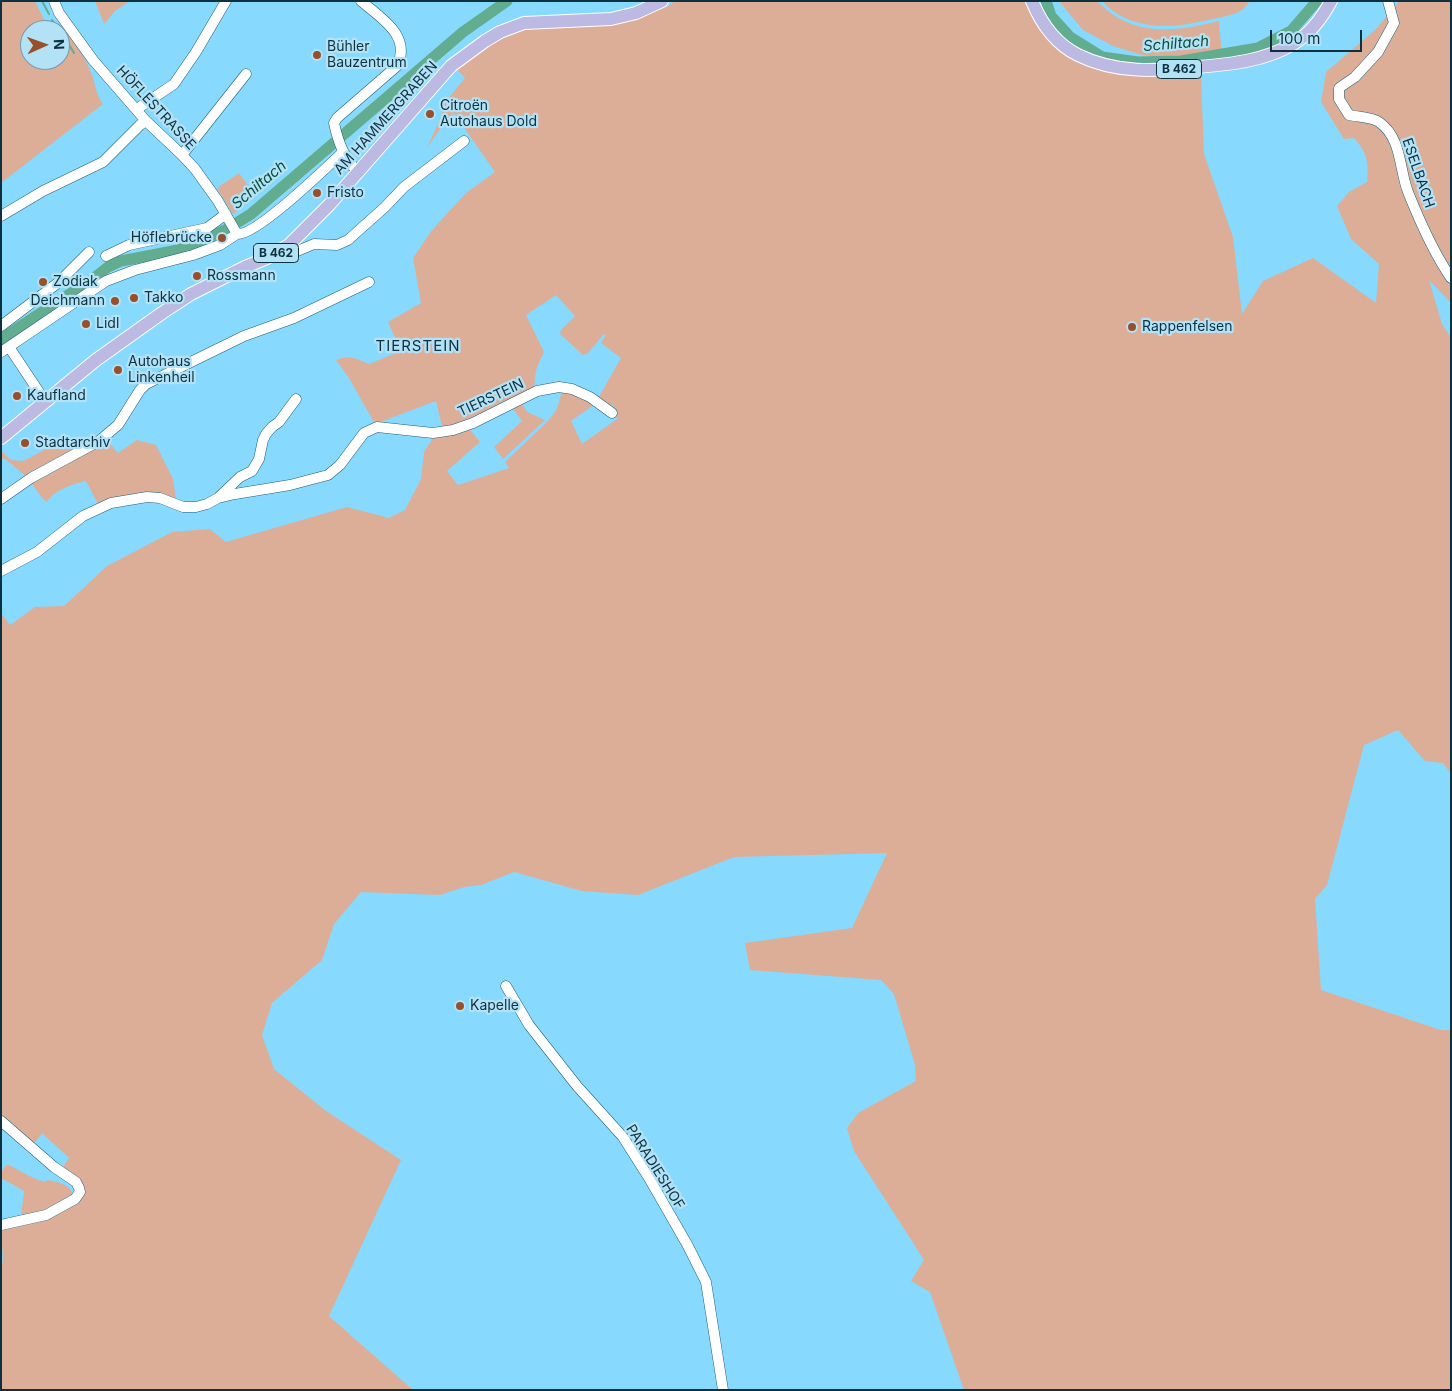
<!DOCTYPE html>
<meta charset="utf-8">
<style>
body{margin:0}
#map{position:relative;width:1452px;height:1391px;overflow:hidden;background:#87d9fd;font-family:Inter,sans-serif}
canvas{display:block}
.frame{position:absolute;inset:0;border:2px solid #0d313f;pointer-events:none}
.north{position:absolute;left:20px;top:20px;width:50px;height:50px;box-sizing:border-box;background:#b3e2f7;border:1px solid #719bad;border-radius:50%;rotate:88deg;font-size:14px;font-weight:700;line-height:20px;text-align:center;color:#0d313f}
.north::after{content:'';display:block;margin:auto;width:18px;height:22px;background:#975029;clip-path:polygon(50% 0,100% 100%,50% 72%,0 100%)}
.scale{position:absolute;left:1270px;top:30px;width:92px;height:22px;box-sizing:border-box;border:2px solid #0d313f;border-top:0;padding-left:6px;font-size:15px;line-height:18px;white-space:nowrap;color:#0d313f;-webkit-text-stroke:4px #b3e2f7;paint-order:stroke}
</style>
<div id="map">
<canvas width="1452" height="1391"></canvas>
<div class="frame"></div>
<div class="north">N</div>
<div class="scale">100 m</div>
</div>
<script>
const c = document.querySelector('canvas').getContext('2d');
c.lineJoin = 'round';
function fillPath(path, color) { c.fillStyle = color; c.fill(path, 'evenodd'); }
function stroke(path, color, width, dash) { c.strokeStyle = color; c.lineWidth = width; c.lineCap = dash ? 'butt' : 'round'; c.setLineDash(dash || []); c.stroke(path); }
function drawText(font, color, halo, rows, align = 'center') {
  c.font = font + ' Inter,sans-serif'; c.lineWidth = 4.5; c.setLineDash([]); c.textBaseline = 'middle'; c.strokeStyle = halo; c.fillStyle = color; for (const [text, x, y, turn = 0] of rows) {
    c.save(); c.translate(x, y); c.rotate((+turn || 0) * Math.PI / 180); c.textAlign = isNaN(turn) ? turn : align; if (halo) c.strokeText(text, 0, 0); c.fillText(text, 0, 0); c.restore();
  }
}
fillPath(new Path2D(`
 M1 1H35L49 30H30V60H60V32L65 27C76 43 85 57 92 75 96 86 96 95 103 104L1 183Z
 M95 1H130L115 11 104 24Z
 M675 1H1036L1072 45 1106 62 1142 72 1177 77 1201 75 1204 154 1233 237 1242 314 1263 281 1313 258 1376 303 1379 264 1351 239 1337 206 1349 192 1367 182C1369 163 1367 152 1354 138L1344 139 1321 102 1326 72 1375 30 1398 3V1H1451V303L1429 280 1442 324 1451 338V774L1443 763 1425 761 1398 730 1364 745 1327 885 1315 899 1321 990 1441 1030H1451V1390H964L930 1292 911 1281 924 1260 854 1151 847 1128 858 1113 916 1081 915 1065 894 994 881 980 750 970 745 943 852 928 887 853 734 857 638 895 582 891 514 872 481 885 464 887 440 895 361 892 334 924 322 960 272 1003 262 1035 274 1069 326 1111 401 1160 329 1316 413 1390H1V1263L3 1262 1 1227 78 1199 77 1178 63 1167 69 1158 42 1133 32 1146 1 1115V613L10 625 35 607 64 606 107 566 172 532 210 529 226 542 347 507 389 518 405 510 421 479 424 452 435 435 468 427 480 442 447 471 458 485 509 468 505 462 548 421 557 409 562 391 564 390 595 404 571 421 582 444 617 419 613 404 608 406 597 400 621 358 601 343 606 335 604 334 588 353 583 355 560 334 561 330 575 316 556 295 526 315 544 352C540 360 536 368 535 377 534 383 536 388 531 393L443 431 436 401 375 424 349 378 336 360C349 354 357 359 369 364L401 351 388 322 421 303 413 258 432 230 466 193 495 172 454 113 447 119 427 148 442 115V106L465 78 457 69 486 46 527 28 624 21 667 7Z
 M1059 1H1097C1133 38 1174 32 1219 21L1222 58 1179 60 1142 55 1113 46 1083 30Z
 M1102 1H1250C1247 4 1245 8 1242 10 1235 15 1217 18 1208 20 1171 29 1130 31 1102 1Z
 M239 173 256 196 233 214 217 188Z
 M522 403 527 412 545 420 503 459 494 447 522 421 511 406Z
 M78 437 87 449 106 439 118 453 137 440 156 445 173 479 176 500 98 504 86 481C73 484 54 490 47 502L42 498 28 478 4 458 1 460V451L11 460 23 461 54 445Z
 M7 1164C20 1171 30 1177 44 1182L48 1180C58 1182 70 1184 73 1195L42 1213 21 1217 24 1191 1 1178V1172Z`), '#ddae97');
stroke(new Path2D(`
 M42 1 49 14
 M52 20 60 30
 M60 30 74 53`), '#62ac90', 2);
stroke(new Path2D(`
 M1046 1 1051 16 1070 37 1102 57 1138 62 1181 61 1258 48 1291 31 1317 1
 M1 339 94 278 108 267 121 261 178 250 197 243 227 229 251 214 463 32 507 1`), '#62ac90', 11);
const minor = new Path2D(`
 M54 1 59 13 93 60 146 121 182 155 195 169 218 201 237 234
 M1388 1 1394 23 1378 52 1355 77 1339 88V99L1349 115C1358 117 1372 117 1379 122 1402 138 1399 169 1408 192 1420 222 1433 252 1451 278
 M137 109 174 84 196 52 226 1
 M182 155 246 74
 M358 172C344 158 338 142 334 123L337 118 397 66C412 36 381 18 361 1
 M1 216 43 191 103 162 140 125 146 121
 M289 245 292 252H295L314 244 337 245 348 240 385 207 404 187 464 141
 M106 256 129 245 207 228 226 214
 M1 326 59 282 89 252
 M9 347 45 401
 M1 352 106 281 135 270 193 255 220 245 237 234C256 236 327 167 343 152
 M219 497 240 477 252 471 259 459 263 440 266 434 272 427 279 422 296 399
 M1 499 31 478 99 441 118 425 140 390 146 384 244 336 294 318 369 282
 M1 571 37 552 83 516 111 503 147 497 160 498 183 507H196L207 504 218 498 235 494 290 485 328 475 340 465 364 433 377 427 433 433 453 430 473 423 537 391 559 387 572 389 590 397 612 413
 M506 986 529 1025 577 1086 623 1137 649 1178 688 1246 706 1282 723 1390
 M1 1121 54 1167 76 1182 79 1188 80 1192 75 1199 46 1215 1 1225`);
const major = new Path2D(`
 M1032 1C1041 23 1056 44 1078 55 1116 74 1157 71 1198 67 1232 64 1264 61 1293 44 1310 34 1322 18 1331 1
 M1 438 96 360 162 313 191 294 245 267 267 258 289 245 330 204 451 66 485 41 500 32 524 23 611 19 636 13 662 1`);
stroke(minor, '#1e5f78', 11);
stroke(major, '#fff', 14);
stroke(minor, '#fff', 10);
stroke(major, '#bcb9e2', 12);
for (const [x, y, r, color] of [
 [317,55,5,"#975029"],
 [430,114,5,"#975029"],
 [317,193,5,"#975029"],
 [222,238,5,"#975029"],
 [197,276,5,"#975029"],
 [43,282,5,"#975029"],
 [134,298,5,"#975029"],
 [115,301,5,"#975029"],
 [86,324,5,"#975029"],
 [1132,327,5,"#975029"],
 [118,370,5,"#975029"],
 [17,396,5,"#975029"],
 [25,443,5,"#975029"],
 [460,1006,5,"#975029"]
]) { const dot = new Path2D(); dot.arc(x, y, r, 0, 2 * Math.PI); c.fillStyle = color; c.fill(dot); stroke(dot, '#b3e2f7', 2); }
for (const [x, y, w] of [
 [1179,69,45],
 [276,253,45]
]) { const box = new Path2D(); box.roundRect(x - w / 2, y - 9.5, w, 19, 4); c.fillStyle = '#b3e2f7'; c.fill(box); stroke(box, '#0d313f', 1); }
drawText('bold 12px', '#0d313f', null, [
 ["B 462",1179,69],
 ["B 462",276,253]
]);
drawText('14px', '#0d313f', '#b3e2f7', [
 ["Bühler",327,47],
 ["Bauzentrum",327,63],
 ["Citroën",440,106],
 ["Autohaus Dold",440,122],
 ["Fristo",327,193],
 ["Höflebrücke",212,238,"right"],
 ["Rossmann",207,276],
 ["Zodiak",53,282],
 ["Takko",144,298],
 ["Deichmann",105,301,"right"],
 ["Lidl",96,324],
 ["Rappenfelsen",1142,327],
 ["Autohaus",128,362],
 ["Linkenheil",128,378],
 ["Kaufland",27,396],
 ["Stadtarchiv",35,443],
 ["Kapelle",470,1006]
], 'left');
drawText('14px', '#0d313f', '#b3e2f7', [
 ["HÖFLESTRASSE",156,108,47],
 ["AM HAMMERGRABEN",386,118,-48],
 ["ESELBACH",1418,173,71],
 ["TIERSTEIN",491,398,-25],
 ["PARADIESHOF",655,1167,58]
]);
drawText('italic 15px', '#0c4c38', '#b3e2f7', [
 ["Schiltach",1176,44,-5],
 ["Schiltach",259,185,-40]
]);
c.letterSpacing = '1px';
drawText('15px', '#0d313f', '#b3e2f7', [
 ["TIERSTEIN",418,346]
]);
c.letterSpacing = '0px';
</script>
